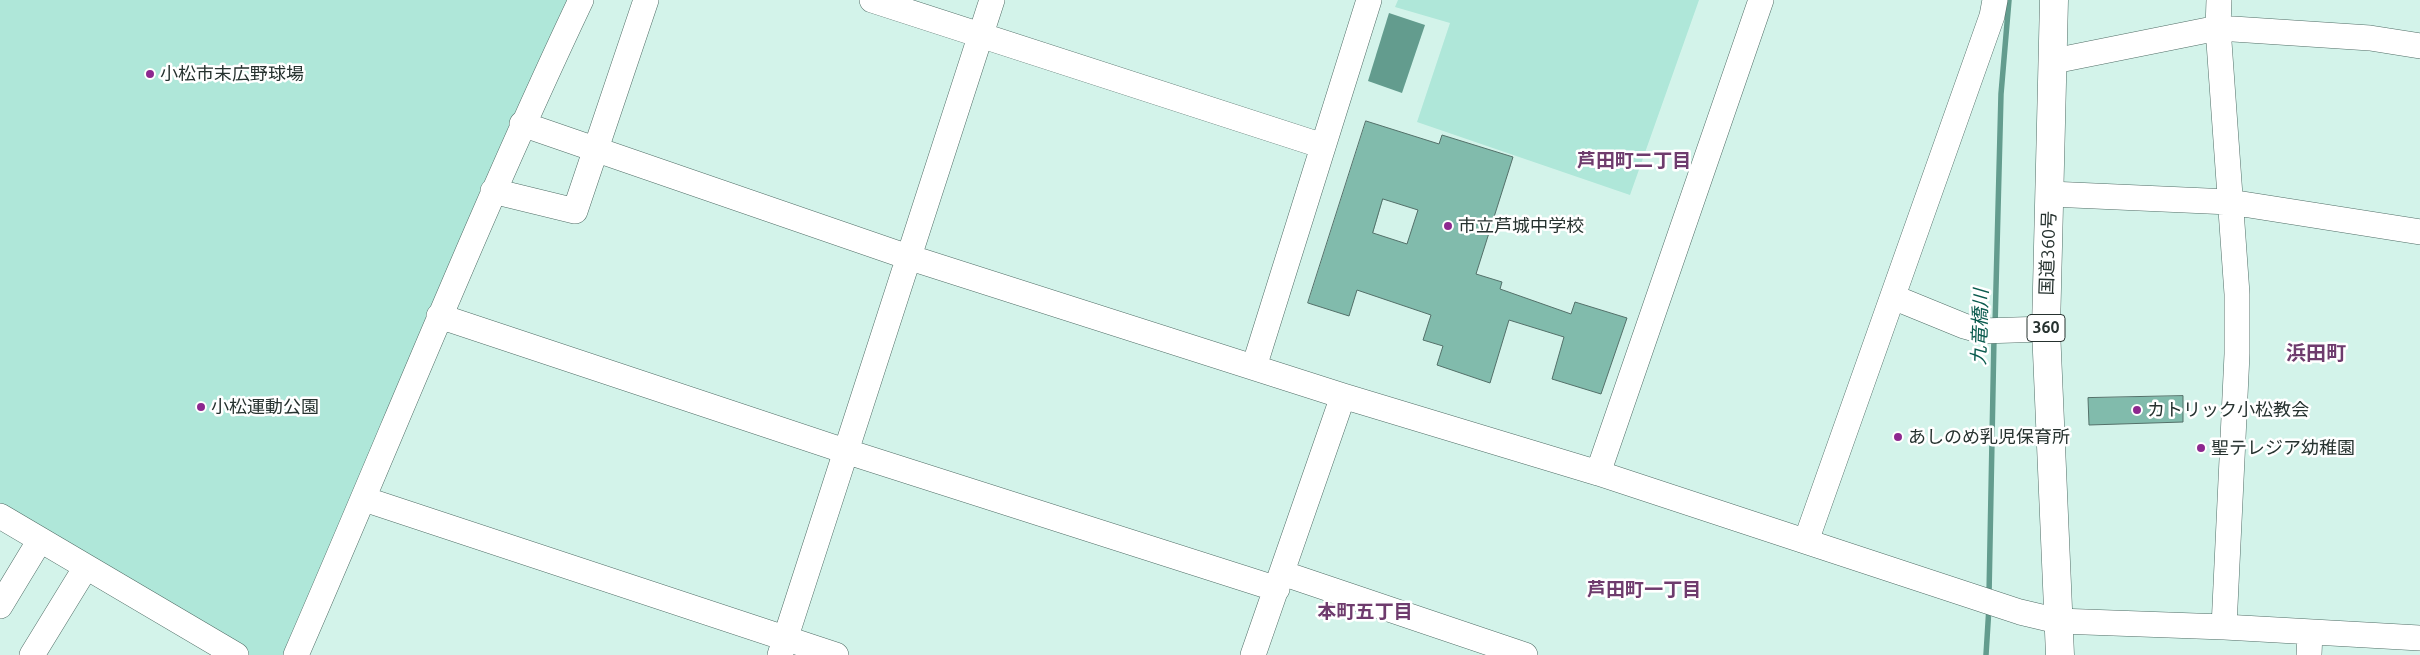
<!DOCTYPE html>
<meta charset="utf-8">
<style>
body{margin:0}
canvas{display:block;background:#d3f3ea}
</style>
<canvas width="2420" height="655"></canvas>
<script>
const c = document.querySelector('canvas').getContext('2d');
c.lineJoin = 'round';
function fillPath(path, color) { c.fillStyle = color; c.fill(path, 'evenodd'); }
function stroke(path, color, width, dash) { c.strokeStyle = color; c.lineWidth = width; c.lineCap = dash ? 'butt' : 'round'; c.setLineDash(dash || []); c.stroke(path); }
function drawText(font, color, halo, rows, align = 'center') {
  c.font = font + ' Ubuntu,"Noto Sans JP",sans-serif'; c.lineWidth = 5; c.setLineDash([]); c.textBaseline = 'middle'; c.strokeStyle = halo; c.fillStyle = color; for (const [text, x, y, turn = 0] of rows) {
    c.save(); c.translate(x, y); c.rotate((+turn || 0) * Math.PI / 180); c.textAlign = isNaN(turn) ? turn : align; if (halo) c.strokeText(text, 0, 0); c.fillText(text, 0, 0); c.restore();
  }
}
fillPath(new Path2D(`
 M0 0H581L296 655H236L0 516Z
 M1398 0H1699L1630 195 1417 122 1450 23 1395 7Z`), '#afe7d9');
fillPath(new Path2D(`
 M1389 13 1425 25 1402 93 1368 81Z`), '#639c8e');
stroke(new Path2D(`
 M1995 326 2001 94 2009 0
 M1989 595 1994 337
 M1986 655 1989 607`), '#639c8e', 5.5);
const building = new Path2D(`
 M1366 121 1439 144 1442 135 1513 157 1476 274 1502 282 1500 289 1571 314 1575 302 1627 318 1601 394 1552 379 1564 337 1509 320 1490 383 1437 365 1443 346 1423 340 1431 315 1357 290 1349 316 1308 303ZM1383 199 1418 210 1407 244 1373 233Z
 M2183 396V422L2089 425 2088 398Z`);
fillPath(building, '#81bbac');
stroke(building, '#537069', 1);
const minor = new Path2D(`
 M872 0 1323 146
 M2219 0 2218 28 2237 294V354L2224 627
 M2054 61 2218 28 2370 38 2420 46
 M522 124 908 257 1343 396 1598 473 2020 612 2058 621 2224 627 2420 638
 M493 191 575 211 646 0
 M2050 194 2230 202 2420 232
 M1893 297 1964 326 1982 331 2046 329
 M439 316 845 451 1277 589
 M1254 367 1369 0
 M1598 473 1761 0
 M364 499 836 655
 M0 516 236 655
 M1806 541 1992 16 1995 0
 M1282 573 1525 655
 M0 606 40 540
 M32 655 86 567
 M296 655C391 437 479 215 581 0
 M780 655 992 0
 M1253 655 1343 396
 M2309 655 2310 632`);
const highway = new Path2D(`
 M2054 0 2046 329 2060 655`);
stroke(minor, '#516e67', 26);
stroke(highway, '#516e67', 29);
stroke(minor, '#fff', 25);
stroke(highway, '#fff', 28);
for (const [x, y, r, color] of [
 [150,74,5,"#8d288f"],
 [1448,226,5,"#8d288f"],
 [201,407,5,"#8d288f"],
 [2137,410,5,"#8d288f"],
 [1898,437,5,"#8d288f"],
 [2201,448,5,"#8d288f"]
]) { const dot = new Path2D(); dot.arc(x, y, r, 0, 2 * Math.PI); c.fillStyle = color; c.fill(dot); stroke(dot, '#fff', 2); }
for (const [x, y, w] of [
 [2046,328,38]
]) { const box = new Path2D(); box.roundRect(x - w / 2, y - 13.5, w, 27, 4); c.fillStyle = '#fff'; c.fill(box); stroke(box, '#26322f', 1); }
drawText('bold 16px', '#26322f', null, [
 ["360",2046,328]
]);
drawText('18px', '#26322f', '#fff', [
 ["小松市末広野球場",160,74],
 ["市立芦城中学校",1458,226],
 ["小松運動公園",211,407],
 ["カトリック小松教会",2147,410],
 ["あしのめ乳児保育所",1908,437],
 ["聖テレジア幼稚園",2211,448]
], 'left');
drawText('18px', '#26322f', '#fff', [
 ["国道360号",2048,253,-88]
]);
drawText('bold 19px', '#6e3b6d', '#fff', [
 ["芦田町二丁目",1634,161],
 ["芦田町一丁目",1644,590],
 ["本町五丁目",1365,612]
]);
drawText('italic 19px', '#095a4d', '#fff', [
 ["九竜橋川",1980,327,-88]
]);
drawText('bold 20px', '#6e3b6d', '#fff', [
 ["浜田町",2316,353]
]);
</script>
